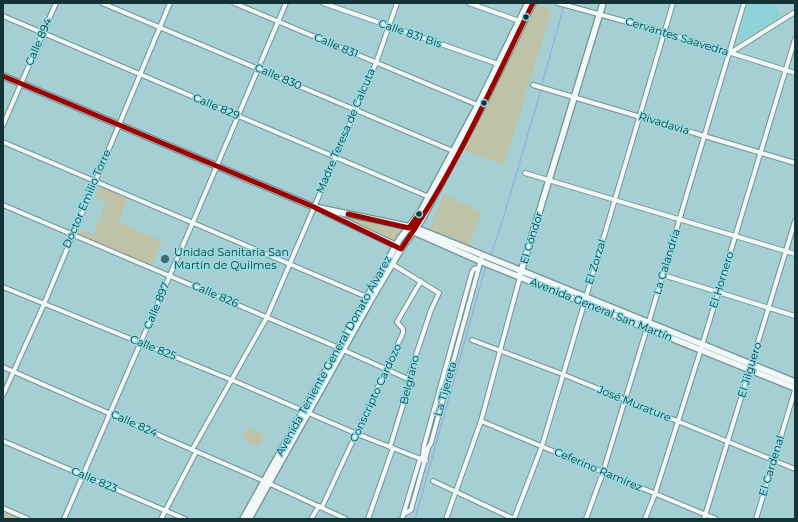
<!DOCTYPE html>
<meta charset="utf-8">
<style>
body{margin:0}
#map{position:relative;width:798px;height:522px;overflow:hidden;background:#a5cfd3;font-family:Montserrat,sans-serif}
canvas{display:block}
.frame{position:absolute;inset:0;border:4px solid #143337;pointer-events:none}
</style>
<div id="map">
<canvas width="798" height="522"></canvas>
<div class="frame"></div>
</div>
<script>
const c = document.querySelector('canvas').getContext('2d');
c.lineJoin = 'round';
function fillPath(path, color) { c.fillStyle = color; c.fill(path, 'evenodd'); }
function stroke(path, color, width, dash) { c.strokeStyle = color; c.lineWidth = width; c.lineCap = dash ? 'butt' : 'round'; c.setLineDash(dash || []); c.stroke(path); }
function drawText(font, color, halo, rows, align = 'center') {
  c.font = font + ' Montserrat,sans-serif'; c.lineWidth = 3; c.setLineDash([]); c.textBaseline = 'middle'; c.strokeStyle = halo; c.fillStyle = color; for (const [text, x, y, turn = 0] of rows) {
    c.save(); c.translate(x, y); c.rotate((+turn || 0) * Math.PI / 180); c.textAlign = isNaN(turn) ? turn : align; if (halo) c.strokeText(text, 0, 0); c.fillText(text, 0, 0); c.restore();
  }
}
fillPath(new Path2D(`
 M749 3H773L781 16 740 41 738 39Z`), '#8ed2d9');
fillPath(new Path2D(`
 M537 4 552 11 504 165 463 150Z
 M100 186 128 198 118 222 162 241 151 265 77 234 79 229 94 235 106 202 95 198Z
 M444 194 482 212 469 246 429 229Z
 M343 216 403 231 394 242 342 218Z
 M247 428 264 435 258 447 242 439Z
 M3 511 22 519H3Z`), '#bec3a7');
stroke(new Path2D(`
 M542 84 564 6
 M491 255 503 219 541 90
 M415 519 485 269`), '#96b5de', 1.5);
const street = new Path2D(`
 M102 3 453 151
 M234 3 480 106
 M323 3 498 64
 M469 3 522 22
 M558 3 664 32 795 73
 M3 16 429 197
 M730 53 795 12
 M533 85 795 163
 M3 125 56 3
 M3 142 367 297
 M525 173 795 254
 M3 205 339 348 408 379
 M663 275 795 316
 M3 287 232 380 357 434 426 461
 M472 340 562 374 795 469
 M3 367 264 481 346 519
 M3 395 44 304 170 3
 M481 421 716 519
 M3 441 185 519
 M390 447 409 385 408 379 431 310 439 293 392 264
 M192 450 267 317 376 63 397 3
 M423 455 424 446 472 272 474 269 478 268
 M433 481 514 519
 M322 507 403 333V329L397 322 421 281
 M3 508 28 519
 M404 514 411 510 412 506 428 449
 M64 519 193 222 286 3
 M161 519 196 452
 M311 519 319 506
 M368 519 393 448
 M402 519 419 462 431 443 482 256
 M446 519 481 421 520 277
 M514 519 542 446 673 3
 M586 519 603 472 647 328 744 3
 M645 519 655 494 701 349 795 39
 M704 519 795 221
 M756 519 795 390`);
const secondary = new Path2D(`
 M3 76 314 207 416 228 795 382
 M325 212 399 247
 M412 231 480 261 795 388
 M520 275 603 3
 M243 519 399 240 421 211 478 105 528 3
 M249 519 372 298 401 249 421 221 482 107 533 3`);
stroke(street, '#729497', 6);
stroke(secondary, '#729497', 8);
stroke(street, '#f2f8f8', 4);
stroke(secondary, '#f2f8f8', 5.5);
stroke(new Path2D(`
 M3 76 314 207 401 249C454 174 492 85 533 3
 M348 214 409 228 419 214`), '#990100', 5);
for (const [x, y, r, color] of [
 [526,17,3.5,"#143337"],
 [484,103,3.5,"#143337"],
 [419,214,3.5,"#143337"],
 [165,259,5,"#476a6e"]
]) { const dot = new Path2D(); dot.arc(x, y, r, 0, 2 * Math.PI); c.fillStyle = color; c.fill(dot); stroke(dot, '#92dee6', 1.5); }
drawText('11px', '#143337', '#92dee6', [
 ["Calle 831 Bis",410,34,19],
 ["Cervantes Saavedra",677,37,17],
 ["Calle 894",39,42,-67],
 ["Calle 831",336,46,23],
 ["Calle 830",278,77,23],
 ["Calle 829",216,107,23],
 ["Rivadavia",664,124,17],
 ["Madre Teresa de Calcuta",346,131,-67],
 ["Doctor Emilio Torre",87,199,-67],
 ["El Cóndor",532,238,-73],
 ["El Zorzal",596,262,-73],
 ["La Calandria",667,262,-73],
 ["El Hornero",722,280,-73],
 ["Calle 826",215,295,23],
 ["Calle 897",157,306,-67],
 ["Avenida General San Martín",601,310,22],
 ["Calle 825",153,348,22],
 ["Avenida Teniente General Donato Álvarez",334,356,-61],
 ["El Jilguero",750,370,-73],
 ["Belgrano",410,380,-76],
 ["La Tijereta",446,389,-74],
 ["Conscripto Cardozo",376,393,-65],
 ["José Murature",634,404,22],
 ["Calle 824",134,424,24],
 ["El Cardenal",772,466,-73],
 ["Ceferino Ramírez",598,470,23],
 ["Calle 823",94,480,23]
]);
drawText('11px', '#143337', '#92dee6', [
 ["Unidad Sanitaria San",174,253],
 ["Martín de Quilmes",174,266]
], 'left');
</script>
